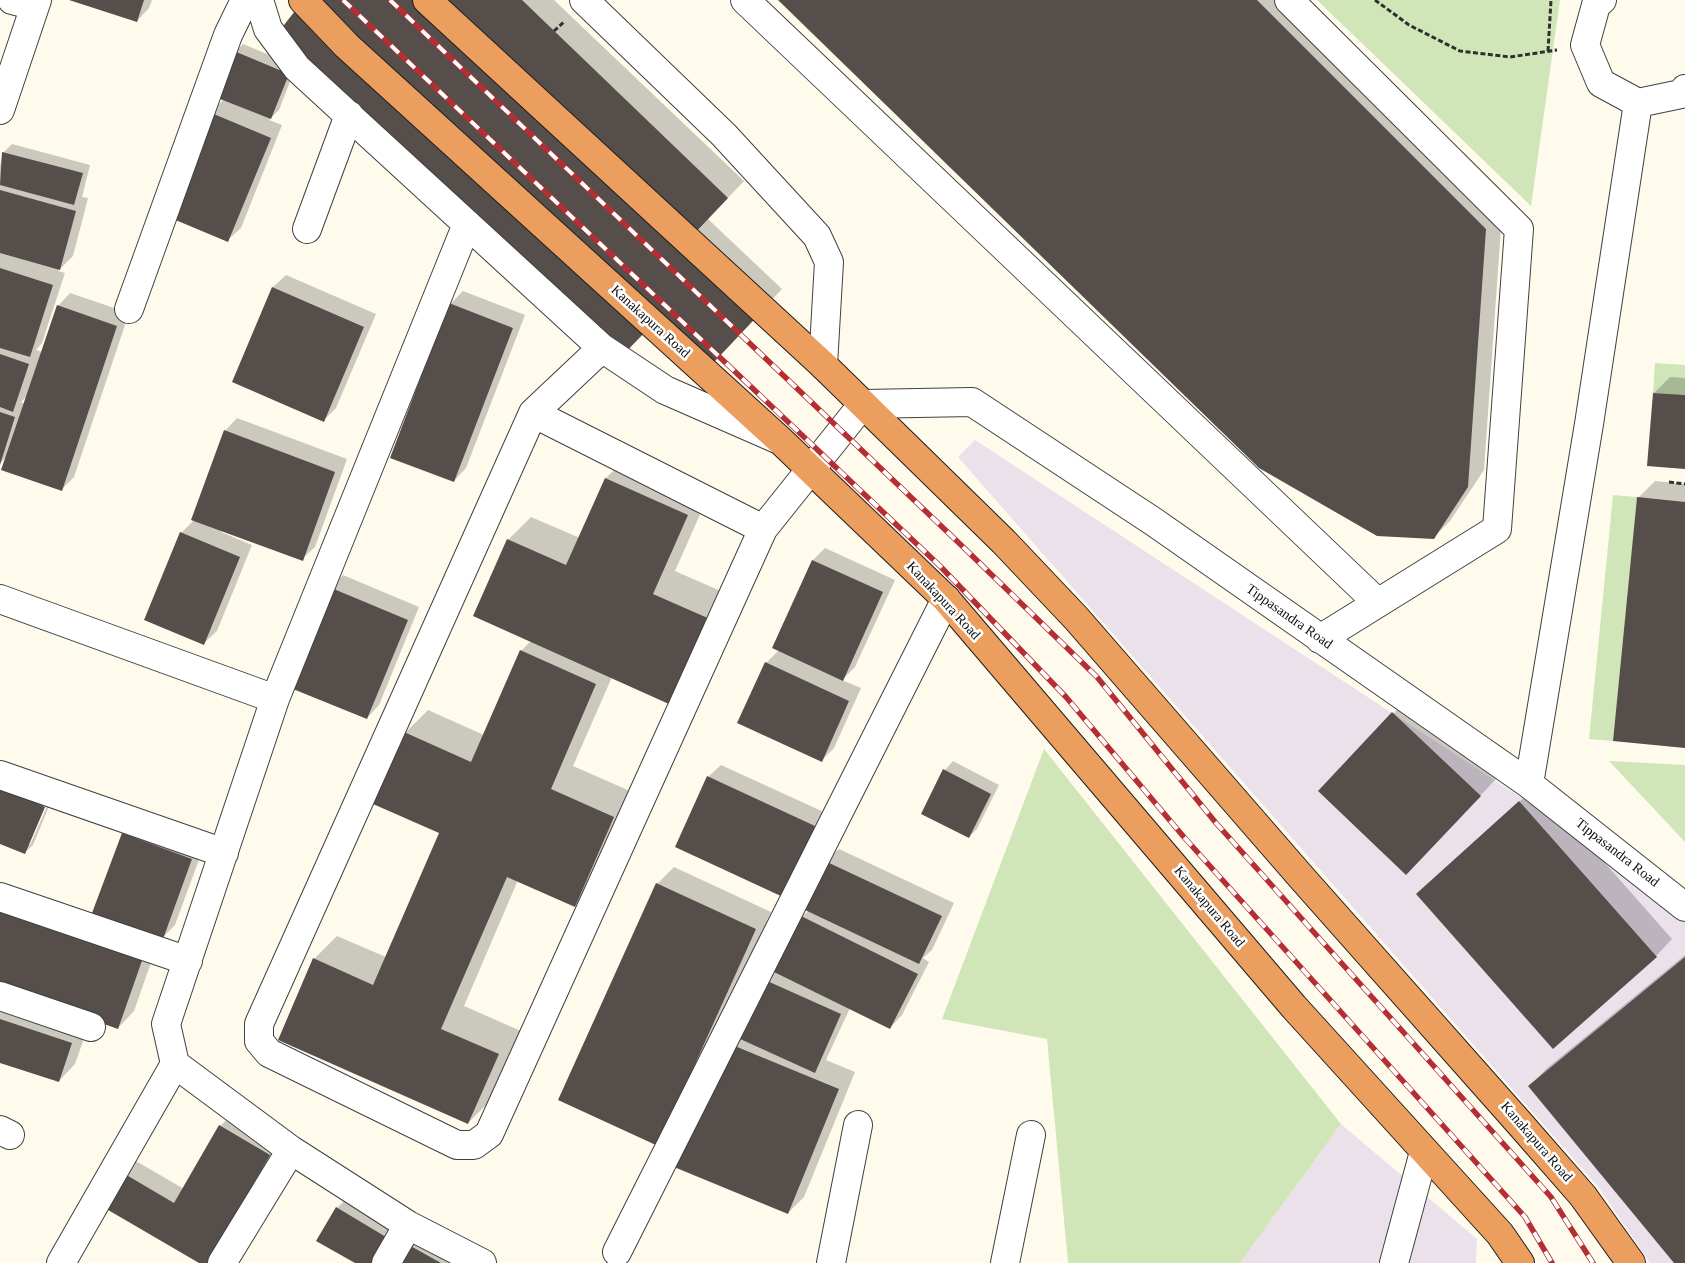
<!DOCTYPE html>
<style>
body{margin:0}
canvas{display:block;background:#fefbed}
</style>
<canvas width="1685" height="1263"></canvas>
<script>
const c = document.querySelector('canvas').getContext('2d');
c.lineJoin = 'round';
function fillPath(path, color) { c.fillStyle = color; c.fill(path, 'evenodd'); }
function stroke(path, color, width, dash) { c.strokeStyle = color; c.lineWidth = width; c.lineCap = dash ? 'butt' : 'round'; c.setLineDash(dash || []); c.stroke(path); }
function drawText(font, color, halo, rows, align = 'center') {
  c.font = font + ' Georgia,serif'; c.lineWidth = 5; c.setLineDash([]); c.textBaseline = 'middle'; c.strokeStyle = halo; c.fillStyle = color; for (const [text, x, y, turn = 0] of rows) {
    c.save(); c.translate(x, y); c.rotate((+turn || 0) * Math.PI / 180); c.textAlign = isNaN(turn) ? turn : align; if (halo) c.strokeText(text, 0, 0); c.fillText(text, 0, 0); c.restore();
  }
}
fillPath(new Path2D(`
 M975 440 1525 800 1685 922V1263H1650L1599 1188 958 457Z
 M1341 1124 1477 1239 1476 1263H1240Z`), '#eae1eb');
fillPath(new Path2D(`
 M1317 0H1560L1531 206Z
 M1655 363 1685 365V395L1653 393Z
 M1613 495 1637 497 1613 741 1589 739Z
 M1044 749 1341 1124 1240 1263H1068L1047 1039 942 1019Z
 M1609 761 1685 765V842Z`), '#d0e6b9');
fillPath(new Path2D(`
 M72 0H152L149 8 137 21Z
 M292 0H554L744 181 708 219 782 289 714 361Z
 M780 0H1290L1502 213 1484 470 1450 521 1433 538Z
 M243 44 296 66 279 110 269 120 282 125 241 228 228 240 210 113 224 99 235 52Z
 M12 144 90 165 82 197 88 198 73 256 58 271 65 273 42 343 36 350 42 352 58 306 70 293 129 313 74 477 62 489 7 456 0 463V166L3 153ZM28 395 25 404 21 402Z
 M286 275 376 314 336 408 324 420 234 381 273 287Z
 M463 291 525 315 466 468 454 481 450 304Z
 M1670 377 1685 378V468L1654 393Z
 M237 418 347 459 315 547 302 559 222 530 221 532 252 545 217 631 204 643 181 533 194 520 225 431Z
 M629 455 710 492 675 571 741 600 612 677 573 766 637 794 598 882 575 905 518 880 464 1006 521 1031 491 1100 468 1123 314 959 337 936 386 957 440 833 405 733 428 710 484 735 521 651 531 641 508 540 531 517 580 538 606 478Z
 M1655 481 1685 484V747L1638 498Z
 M825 548 895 580 855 667 842 680 861 688 834 748 822 760 766 663 779 650 774 647 813 560Z
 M343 575 419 607 379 705 367 718 330 588Z
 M1409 697 1496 779 1406 874 1319 791Z
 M953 761 999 785 977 829 969 837 923 813 945 770Z
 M721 765 826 813 782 895 708 777Z
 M0 778 52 799 33 845 24 853 0 842ZM46 801 49 802 30 845H27Z
 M1537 786 1672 939 1656 956 1434 878Z
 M135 821 204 846 175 925 162 938 160 937 134 1011 118 1028 0 986V883L130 928 123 833Z
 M839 849 954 903 932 950 923 958 929 962 902 1015 890 1028 850 1008 826 1060 855 1072 804 1197 788 1213 676 1167 766 980 776 971 802 917 809 910 826 861Z
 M674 867 771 912 674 1128 657 884Z
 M1685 955V1263H1676L1530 1086 1546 1069Z
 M0 998 88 1027 75 1064 59 1081 0 1061Z
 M233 1114 282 1142 208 1263H201L124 1173 136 1161 184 1189 220 1126Z
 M345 1200 393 1228 372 1263H357L337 1208Z
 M421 1232 475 1263H398Z`), '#0003');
fillPath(new Path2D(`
 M69 0H144L137 22Z
 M290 0H522L728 198 692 236 767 306 698 379 647 330 621 357 274 38 298 7Z
 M778 0H1257L1486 229 1468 487 1434 539 1377 536 1259 468Z
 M234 51 289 74 271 119 215 97Z
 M209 112 271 138 228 242 166 216Z
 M2 152 83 173 74 205 0 185Z
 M0 190 76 211 60 270 0 253Z
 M0 268 53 285 30 357 0 348Z
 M272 287 364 327 324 422 232 382Z
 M449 303 513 328 454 482 390 458Z
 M57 305 117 326 62 491 1 470Z
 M0 354 29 364 13 412 0 407Z
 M1653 393 1685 395V469L1647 466Z
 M0 412 15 417 0 465Z
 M224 430 335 472 303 561 191 520Z
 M605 478 688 515 653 594 719 623 680 709 473 616 507 539 566 565Z
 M1637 497 1685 502V748L1613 741Z
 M180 532 240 557 204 645 144 620Z
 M812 560 883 592 843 681 772 648Z
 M329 587 408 620 367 719 288 687Z
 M520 650 596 684 551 789 614 817 575 907 507 877 441 1029 499 1054 468 1124 278 1040 313 958 373 985 439 833 373 804 404 732 471 762Z
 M765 662 849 701 822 762 737 723Z
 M1392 712 1481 796 1406 875 1318 791Z
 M943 769 991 794 969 838 921 814Z
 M707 776 815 826 783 897 675 847Z
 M0 787 45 807 25 854 0 844Z
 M1519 801 1657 957 1553 1049 1416 894Z
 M122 833 192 859 163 939 92 913Z
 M825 861 942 916 919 964 803 909Z
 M656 883 756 929 658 1146 558 1100Z
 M0 904 144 955 118 1029 0 987Z
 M801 916 918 974 890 1029 774 972Z
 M1685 957V1263H1674L1528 1086Z
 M765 980 841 1014 815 1073 738 1038Z
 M0 1019 72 1043 59 1082 0 1063Z
 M725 1042 839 1089 788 1214 674 1167Z
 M219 1125 270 1155 208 1263H199L103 1207 123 1173 174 1203Z
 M336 1207 386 1237 371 1263H355L316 1241Z
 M407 1244 441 1263H396Z`), '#554e4a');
const minor = new Path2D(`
 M12 0 35 6
 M259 0 268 29 297 68 602 348 665 390 777 439
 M584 0 724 135 817 236 829 262 823 365
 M745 0 1378 603
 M1289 0 1519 229 1497 529 1320 639
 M1602 0 1596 5 1585 45 1601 83 1638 103 1681 94 1685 89
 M0 110 37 0
 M467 224 275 699 166 1024 175 1064 291 1150 408 1225 482 1263
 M307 229 349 115
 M129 309 228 35 245 0
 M602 348 533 413 259 1024V1041L269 1053 457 1145H474L489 1134 763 529
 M533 413 763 529 863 404 972 402 1154 522 1529 784 1685 907
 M0 599 275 699
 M0 775 224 853
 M1529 784 1589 424 1638 103
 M0 897 188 961
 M0 996 91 1027
 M0 1130 10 1135
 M617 1252 946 599
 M61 1263 175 1064
 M222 1263 291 1150
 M386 1263 408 1225
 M831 1263 858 1125
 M1005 1263 1031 1135
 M1394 1263 1424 1152`);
const highway = new Path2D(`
 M303 0 347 46 781 441 946 599 1294 1007 1500 1234 1520 1263
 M427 0 823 365 1004 542 1076 618 1302 878 1521 1125 1583 1196 1631 1263`);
stroke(minor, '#404040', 30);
stroke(highway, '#1e1e1e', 30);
stroke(new Path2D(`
 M1375 0 1409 25 1460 51 1510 57 1557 50
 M554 31 565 21
 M1548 51 1551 0
 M1669 482 1685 484`), '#2f2f2f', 3, [5, 2.5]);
stroke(minor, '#fff', 28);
stroke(highway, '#eb9e5e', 28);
const rail = new Path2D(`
 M343 0 940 566 1066 697 1183 836 1525 1217 1552 1263
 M390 0 960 544 1097 677 1216 823 1551 1197 1593 1263`);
stroke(rail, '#b42e34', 5.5);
stroke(rail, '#fff', 4, [11]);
drawText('14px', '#0d0d0d', '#fff', [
 ["Kanakapura Road",650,322,42],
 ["Kanakapura Road",943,601,47],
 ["Tippasandra Road",1289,617,35],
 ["Tippasandra Road",1617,853,38],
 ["Kanakapura Road",1209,907,50],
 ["Kanakapura Road",1536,1142,49]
]);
</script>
